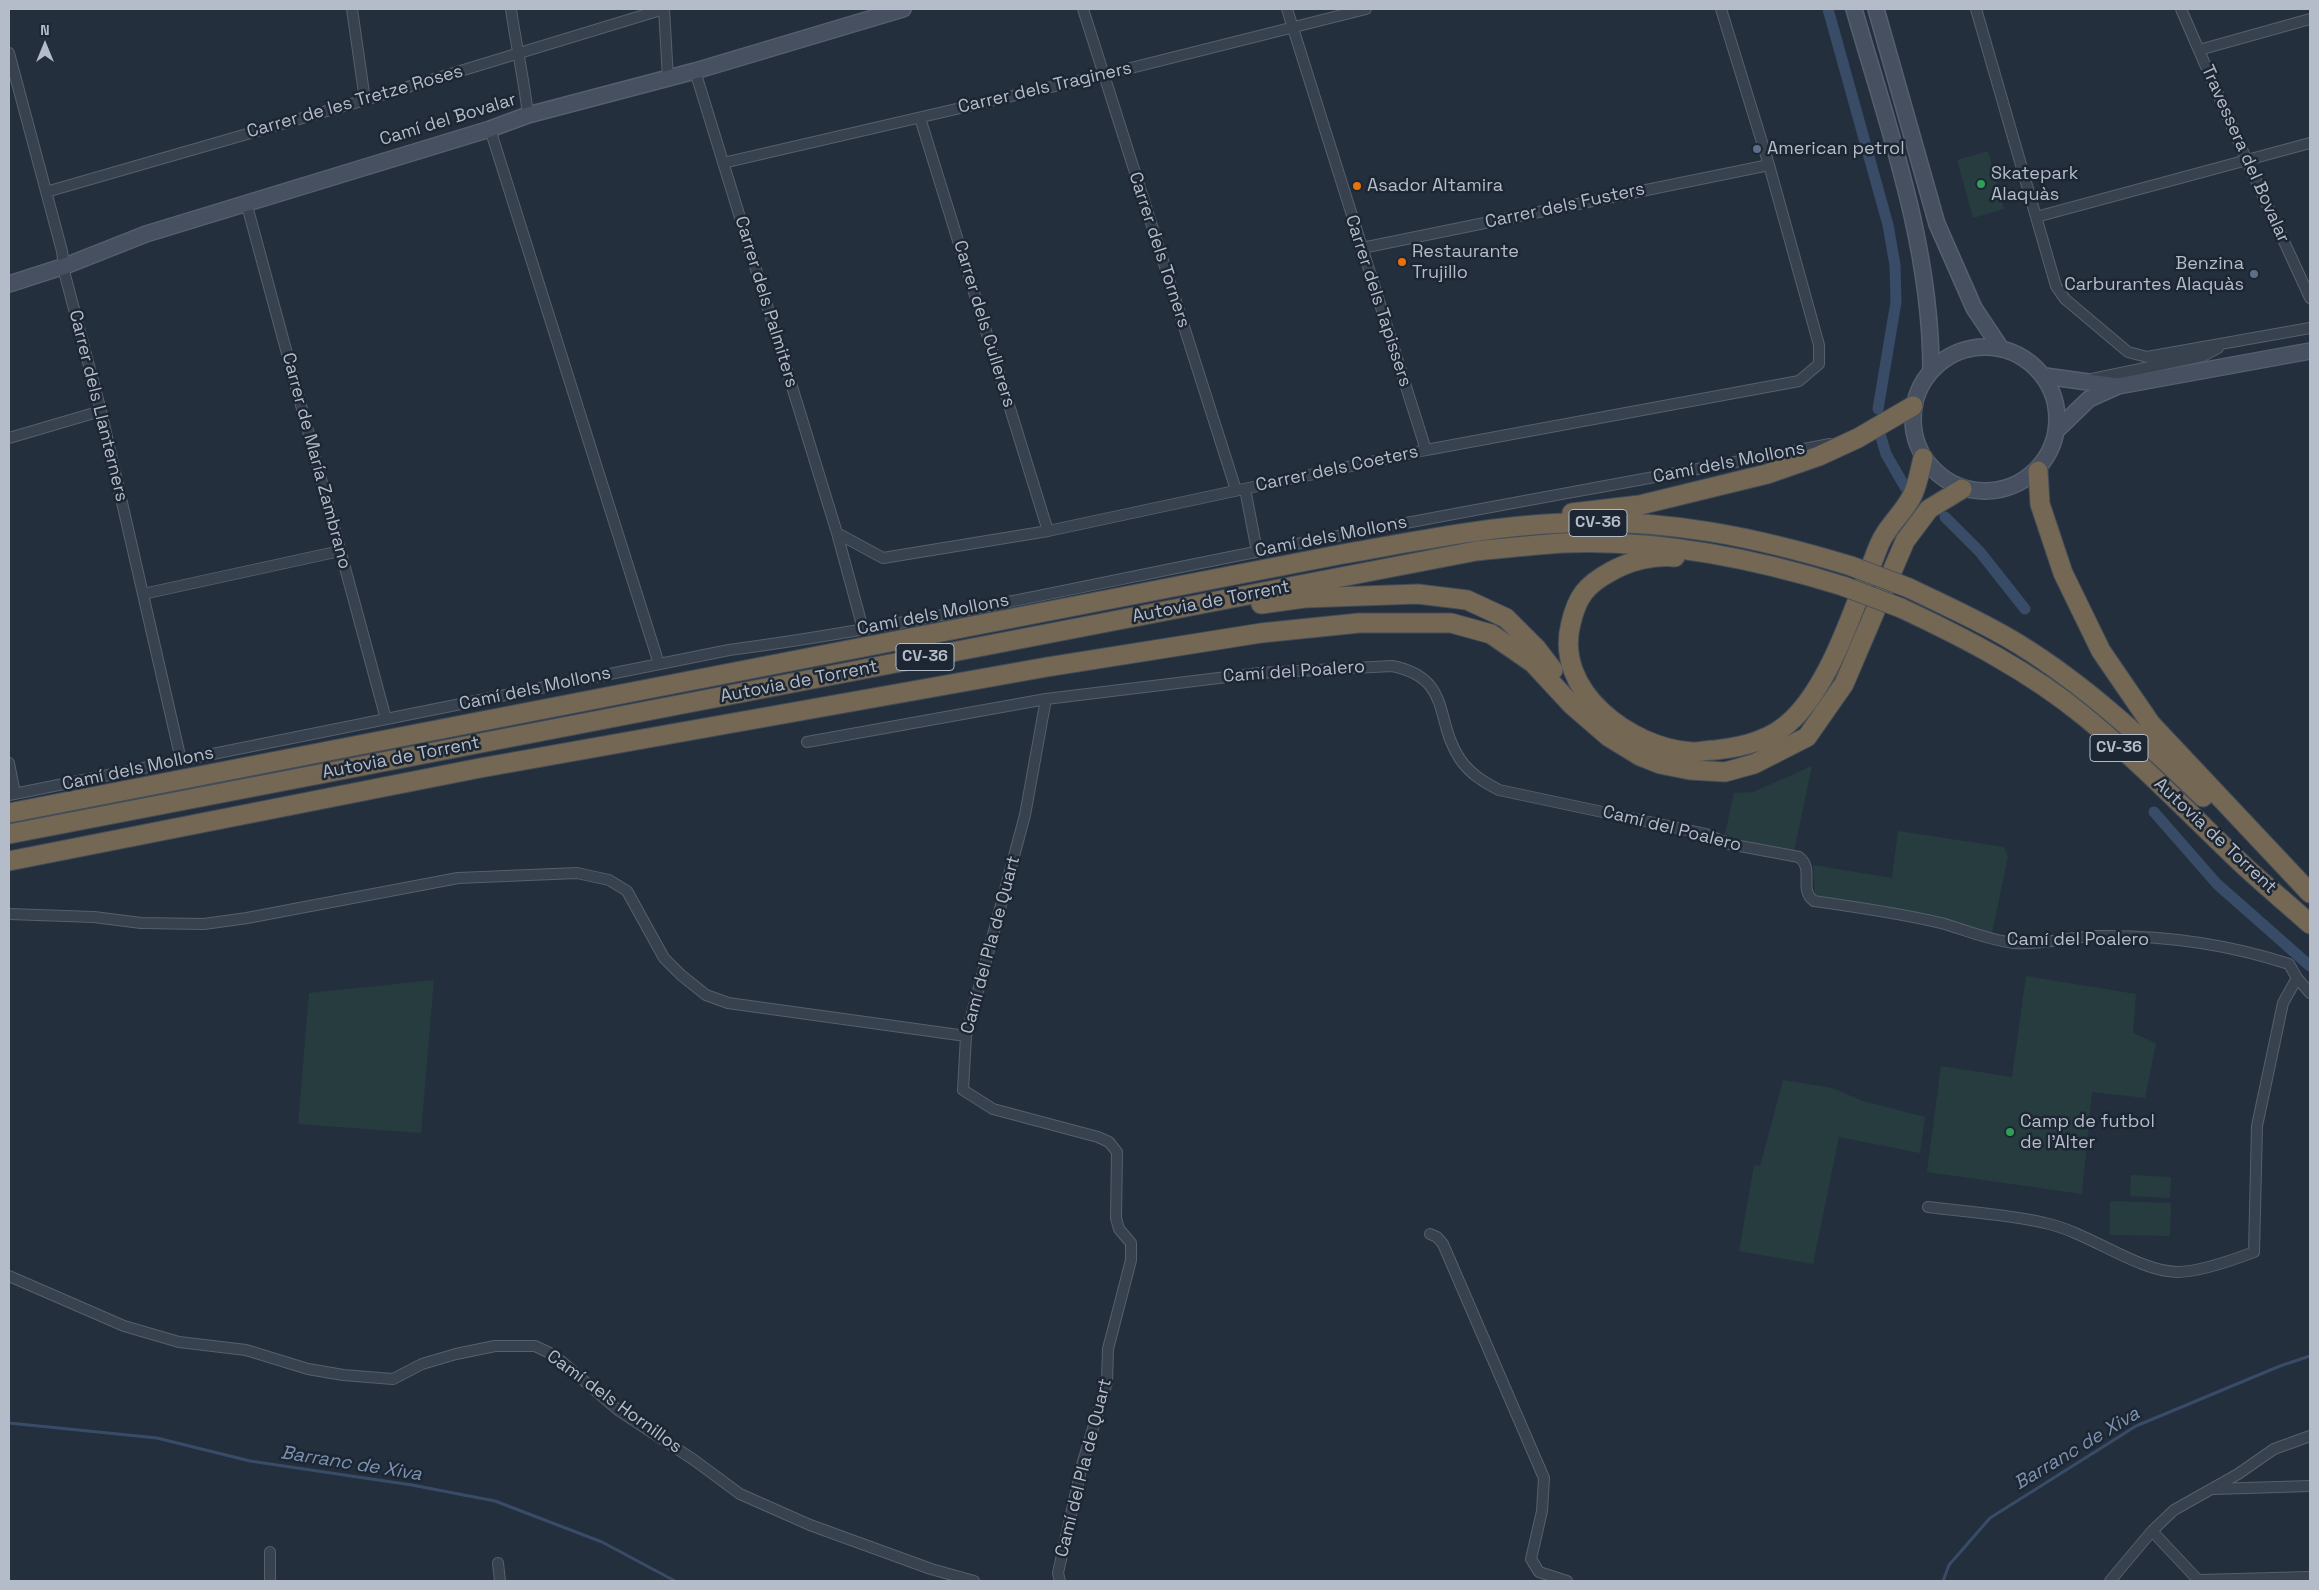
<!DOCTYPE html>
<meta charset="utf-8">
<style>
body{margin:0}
#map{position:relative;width:2319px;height:1590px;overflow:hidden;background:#242f3e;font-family:"Space Grotesk",sans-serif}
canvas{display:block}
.frame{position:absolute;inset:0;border:10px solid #b4bcc9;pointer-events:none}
.north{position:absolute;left:20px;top:20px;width:50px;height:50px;-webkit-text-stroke:4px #1d2633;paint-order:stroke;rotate:0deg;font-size:14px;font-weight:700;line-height:20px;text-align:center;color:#b4bcc9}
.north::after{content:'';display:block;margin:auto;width:18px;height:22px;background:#b4bcc9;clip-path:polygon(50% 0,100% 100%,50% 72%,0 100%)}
</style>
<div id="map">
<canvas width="2319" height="1590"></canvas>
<div class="frame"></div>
<div class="north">N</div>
</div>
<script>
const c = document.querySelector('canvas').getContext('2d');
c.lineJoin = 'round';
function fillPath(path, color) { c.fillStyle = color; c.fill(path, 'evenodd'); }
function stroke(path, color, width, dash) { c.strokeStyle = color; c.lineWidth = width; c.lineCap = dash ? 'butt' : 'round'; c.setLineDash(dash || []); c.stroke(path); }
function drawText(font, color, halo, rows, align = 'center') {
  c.font = font + ' "Space Grotesk",sans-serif'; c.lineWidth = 5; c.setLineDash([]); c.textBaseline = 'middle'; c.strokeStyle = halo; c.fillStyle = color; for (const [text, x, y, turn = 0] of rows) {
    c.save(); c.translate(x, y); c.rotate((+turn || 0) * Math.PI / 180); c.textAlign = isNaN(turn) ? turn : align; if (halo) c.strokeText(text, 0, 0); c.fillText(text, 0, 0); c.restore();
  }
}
fillPath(new Path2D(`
 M1988 151 2004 209 1973 218 1957 160Z
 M1812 766 1794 852 1724 838 1734 793 1753 792Z
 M1898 831 2004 847 2008 857 1992 933 1820 898 1815 894 1813 865 1892 878Z
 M2026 976 2136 994 2133 1033 2156 1043 2145 1098 2092 1092 2082 1194 1927 1172 1941 1066 2012 1077Z
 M434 980 421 1133 298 1124 309 993Z
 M1783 1080 1832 1088 1863 1101 1925 1117 1920 1153 1839 1137 1813 1264 1739 1251 1754 1165 1760 1166Z
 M2131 1175 2171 1177 2170 1198 2130 1196Z
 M2110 1201 2171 1203 2170 1236 2110 1235Z`), '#263c3f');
stroke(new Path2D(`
 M9 1423 157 1438 250 1461 412 1485 495 1501 602 1542 675 1581
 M1943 1581 1949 1565 1990 1518 2136 1426 2280 1366 2310 1356`), '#394c67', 3);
stroke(new Path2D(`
 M1828 9 1888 225 1895 265 1896 302 1878 409
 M1881 437 1886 454 1905 487
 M1945 517 1980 552 2025 609
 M2154 812 2217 884 2310 966`), '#394c67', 11);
const street = new Path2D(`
 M352 9 365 100
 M511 9C516 45 524 79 528 115
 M664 9 668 78
 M1083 9 1236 490
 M1287 9 1426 450
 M1976 9 2056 286 2065 299 2128 352 2147 357 2310 328
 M2181 9 2247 161 2310 298
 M2199 50 2310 19
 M9 53 62 251 65 275 101 411 181 760
 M695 71 837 533 863 629
 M920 118 1048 531
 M490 129 659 664
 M723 163 1103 75 1366 9
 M46 192 365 100 664 9
 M246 202 386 719
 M2036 217 2310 143
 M1362 248 1769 165
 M2092 379 2203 356 2218 348
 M9 438 101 411
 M1245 489 1257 551
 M837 533 883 558 1048 531 1426 450 1799 381 1819 364V345L1769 165 1721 9
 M143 594 340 551
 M1046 699 1025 815 966 1036 963 1090 993 1109 1098 1137 1109 1142 1117 1152 1116 1218 1119 1229 1131 1243V1260L1108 1349 1107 1382 1082 1465 1058 1573 1060 1581
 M807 742 1046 699 1260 673 1392 666C1453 678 1434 721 1460 759 1470 774 1484 782 1499 790L1706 834 1729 844 1799 857C1815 869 1798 890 1814 901 1856 907 1899 913 1941 923 1966 930 1988 940 2014 943 2043 945 2069 937 2097 936 2161 935 2228 944 2289 964L2297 978 2310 993
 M9 763 15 794
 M9 795 729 650C911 626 1091 584 1271 549 1457 512 1644 480 1830 444
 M9 914 94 917 141 923 204 924 247 918 458 878 577 873 609 880 627 891 664 958 681 975 706 995 728 1003 966 1036
 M1928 1207C1967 1212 2007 1214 2045 1223 2088 1232 2137 1271 2177 1272 2199 1272 2233 1260 2254 1252L2257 1126 2283 1003 2297 978
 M1430 1234 1437 1237 1443 1244 1544 1478 1542 1511 1531 1559 1539 1572 1567 1581
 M9 1276 124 1326 179 1342 246 1350 308 1369 343 1375 393 1379 422 1364 456 1354 495 1346H535L554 1355 618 1410 694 1460 740 1494 810 1525 931 1569 974 1581
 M2214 1489 2310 1486
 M2152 1531 2198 1580
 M498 1563 500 1581
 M2198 1580 2310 1577
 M270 1581V1552
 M2110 1581 2152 1531 2174 1510 2238 1474 2274 1449 2310 1436`);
const secondary = new Path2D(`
 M1854 9C1888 127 1931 245 1931 370
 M1876 9 1937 224 1974 308 2000 347
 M9 284 65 266 146 234 490 129 528 115 695 71 903 9
 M1913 419a72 72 0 1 1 144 0a72 72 0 1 1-144 0Z
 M2045 376 2117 386
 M2058 429 2089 399 2118 386 2310 351`);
const highway = new Path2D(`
 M2038 471 2040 504 2063 573 2101 651 2151 724 2310 893
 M1572 513 1640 505 1767 474 1819 456 1858 438 1913 406
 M1675 557C1653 555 1629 561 1610 572 1586 585 1577 597 1571 623 1553 691 1630 748 1692 752 1699 752 1707 750 1715 750 1744 747 1772 740 1793 719 1832 680 1853 609 1874 558 1877 550 1880 541 1885 534 1893 521 1907 508 1913 494 1918 483 1920 470 1923 458
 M1909 588C1946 606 1985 623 2020 645 2088 687 2146 742 2203 797
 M1261 604 1304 598 1418 594 1467 600 1506 618 1537 649 1553 670
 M1901 608C1965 638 2029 671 2084 716 2139 761 2188 812 2239 861 2262 883 2287 903 2310 924
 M9 813 1343 554C1416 541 1490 526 1564 523 1665 518 1756 537 1851 566
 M9 834 1476 551C1505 548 1534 545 1563 543 1658 539 1753 558 1843 586
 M9 861 480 768 1047 667 1261 633 1359 623H1451L1491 634 1533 663 1572 705 1609 737 1640 756 1660 764 1690 770 1725 772 1754 764 1807 737 1844 684 1905 541 1929 509 1962 489`);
stroke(street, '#565f6c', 12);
stroke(secondary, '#565f6c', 18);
stroke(highway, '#434c59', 21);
stroke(street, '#38414e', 10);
stroke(secondary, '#465061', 15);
stroke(highway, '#746855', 19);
const highwayBridge = new Path2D(`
 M1851 566 1909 588
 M1843 586 1901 608`);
stroke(highwayBridge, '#434c59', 21, []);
stroke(highwayBridge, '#746855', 19);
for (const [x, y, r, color] of [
 [1757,149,5,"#5c6f8a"],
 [1981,184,5,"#2e9e5b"],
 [1357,186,5,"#e8710a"],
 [1402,262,5,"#e8710a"],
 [2254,274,5,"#5c6f8a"],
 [2010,1132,5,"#2e9e5b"]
]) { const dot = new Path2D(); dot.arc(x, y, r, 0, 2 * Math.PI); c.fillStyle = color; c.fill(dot); stroke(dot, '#1d2633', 2); }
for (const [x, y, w] of [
 [1598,523,58],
 [925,657,58],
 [2119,748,58]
]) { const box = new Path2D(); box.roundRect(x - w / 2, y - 13.5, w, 27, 4); c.fillStyle = '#1d2633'; c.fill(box); stroke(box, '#b4bcc9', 1); }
drawText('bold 16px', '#b4bcc9', null, [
 ["CV-36",1598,523],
 ["CV-36",925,657],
 ["CV-36",2119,748]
]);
drawText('18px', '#b4bcc9', '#1d2633', [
 ["Carrer dels Traginers",1045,88,-13],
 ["Carrer de les Tretze Roses",355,102,-16],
 ["Camí del Bovalar",448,120,-17],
 ["Travessera del Bovalar",2245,154,66],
 ["Carrer dels Fusters",1565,206,-12],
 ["Carrer dels Torners",1159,250,72],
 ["Carrer dels Tapissers",1378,301,72],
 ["Carrer dels Palmiters",766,302,73],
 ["Carrer dels Cullerers",984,324,73],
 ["Carrer dels Llanterners",98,406,76],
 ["Carrer de María Zambrano",316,461,75],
 ["Camí dels Mollons",1729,463,-11],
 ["Carrer dels Coeters",1337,469,-12],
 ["Camí dels Mollons",1331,537,-11],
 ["Autovia de Torrent",1211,602,-11],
 ["Camí dels Mollons",933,615,-11],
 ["Camí del Poalero",1294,672,-4],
 ["Autovia de Torrent",799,682,-11],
 ["Camí dels Mollons",535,689,-12],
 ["Autovia de Torrent",401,758,-11],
 ["Camí dels Mollons",138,769,-12],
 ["Camí del Poalero",1672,829,14],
 ["Autovia de Torrent",2215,836,43],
 ["Camí del Poalero",2078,940],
 ["Camí del Pla de Quart",991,945,-75],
 ["Camí dels Hornillos",614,1402,36],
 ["Camí del Pla de Quart",1084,1468,-76]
]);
drawText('18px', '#b4bcc9', '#1d2633', [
 ["American petrol",1767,149],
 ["Skatepark",1991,174],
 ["Alaquàs",1991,195],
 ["Asador Altamira",1367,186],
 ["Restaurante",1412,252],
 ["Trujillo",1412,273],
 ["Benzina",2244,264,"right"],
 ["Carburantes Alaquàs",2244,285,"right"],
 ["Camp de futbol",2020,1122],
 ["de l'Alter",2020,1143]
], 'left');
drawText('italic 19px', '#7c92b1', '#1d2633', [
 ["Barranc de Xiva",2077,1449,-31],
 ["Barranc de Xiva",351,1464,9]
]);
</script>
